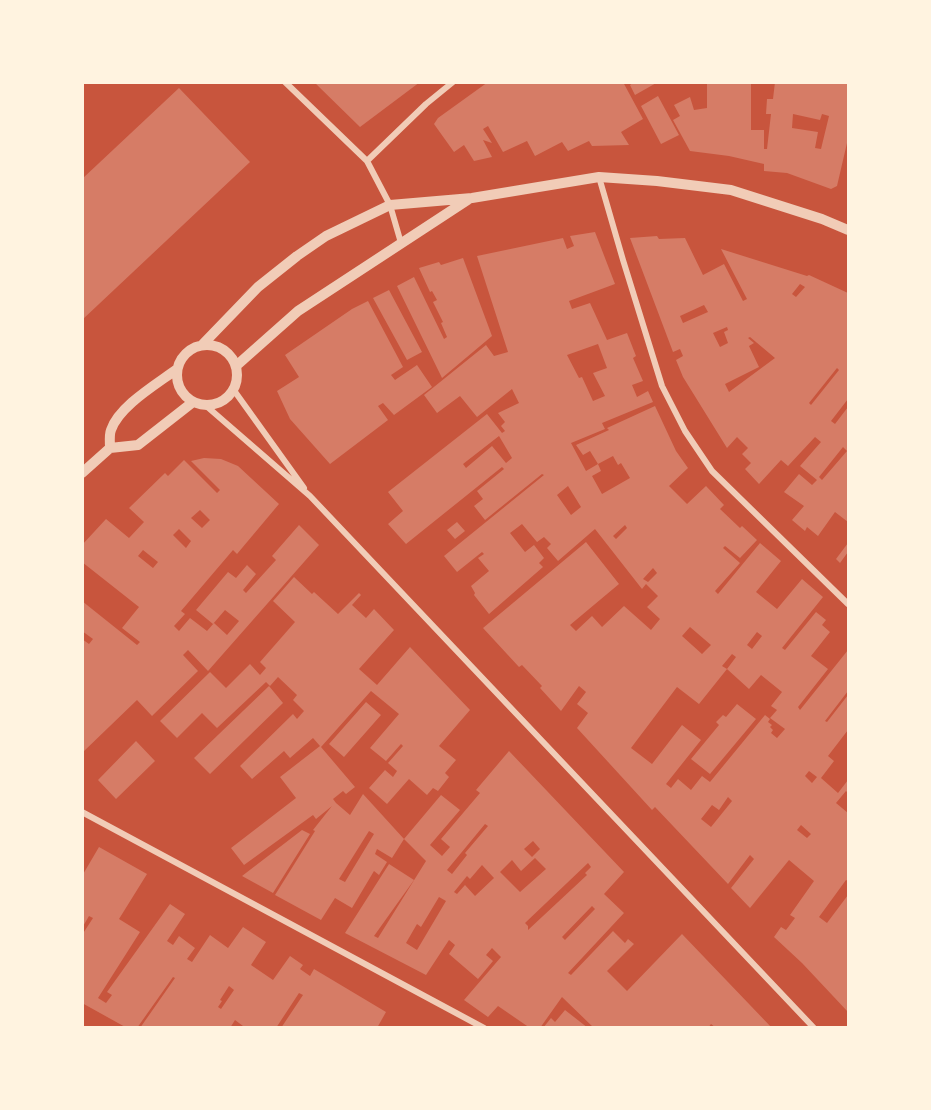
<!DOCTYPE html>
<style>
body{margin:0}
#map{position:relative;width:931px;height:1110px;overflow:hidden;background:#c8553d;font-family:Lora,serif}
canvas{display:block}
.frame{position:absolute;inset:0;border:84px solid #fff3e0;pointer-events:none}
</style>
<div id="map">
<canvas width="931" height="1110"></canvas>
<div class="frame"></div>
</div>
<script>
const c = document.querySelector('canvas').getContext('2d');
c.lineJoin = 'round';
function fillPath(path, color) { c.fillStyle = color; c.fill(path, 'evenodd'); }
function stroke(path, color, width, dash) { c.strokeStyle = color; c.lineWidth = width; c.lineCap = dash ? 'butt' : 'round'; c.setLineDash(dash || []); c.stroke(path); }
fillPath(new Path2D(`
 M314 82H420L360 127Z
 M488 82H623L643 119 621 132 629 145 592 146 589 141 568 151 562 142 535 156 527 141 503 152 488 126 483 129 492 143 483 140 492 157 474 161 464 145 454 152 434 124 438 118Z
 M634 82H658L635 95 630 85Z
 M707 82H751V130H764V149H767L771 114H766L767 99H773L775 82H848V143H847L837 186 831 189 787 173 764 171V164L729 156 690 151 673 120 680 116 674 105 690 97 694 110 707 108ZM793 114 820 120 822 114 829 116 821 149 815 148 818 132 792 128Z
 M179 88 250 162 82 320V179Z
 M658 96 679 135 661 144 641 106Z
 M595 232 615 284 569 301 572 309 590 303 607 340 627 333 636 356 633 358 643 381 632 385 637 397 648 391 653 402 602 423 605 429 571 443 586 471 598 464 601 471 592 476 602 494 630 478 621 463 618 465 613 456 598 464 590 451 583 455 576 445 609 430 607 428 655 406 676 451 688 468 669 486 687 504 706 486 724 505 720 509 740 528 742 526 757 540 740 558 725 546 723 548 740 563 715 591 718 594 760 543 781 561 756 592 777 609 802 579 823 597 782 648 785 650 816 612 826 620 822 625 830 632 811 656 828 669 798 707 800 710 848 650V691L825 721 827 722 848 695V730L828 756 834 761 821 778 838 793 848 780V793L846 791 836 803 848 813V881L846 880 819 917 827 923 848 895V1012L802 963 774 937 781 927 786 930 795 918 790 915 814 881 789 860 750 908 731 888 754 859 750 855 728 884 655 807 652 810 577 728 588 713 577 704 586 692 579 686 561 711 540 688 542 686 522 665 519 667 483 628 586 542 619 584 570 625 576 631 592 616 602 627 624 606 651 630 660 619 647 607 658 596 646 584 642 589 595 529 558 561 547 548 551 544 544 537 537 542 522 524 510 533 525 552 534 545 544 558 539 563 543 567 489 614 474 595 475 593 471 586 489 571 478 558 484 554 482 552 457 572 444 556 544 475 542 474 485 520 474 506 483 499 477 491 504 469 502 467 406 544 388 524 403 511 388 492 487 414 502 433 505 431 501 426 505 422 498 413 519 403 512 389 477 417 460 396 437 413 424 395 486 345 494 356 508 352 477 256 563 238 567 249 574 246 570 236ZM598 344 607 368 593 373 605 396 593 401 582 377 579 378 567 355ZM499 436 512 458 506 463 492 446 466 468 463 464ZM568 486 581 507 571 515 557 495ZM625 525 627 528 616 539 613 536ZM653 568 657 573 648 582 643 579ZM690 627 711 645 702 654 682 636ZM757 632 762 636 752 649 747 645ZM732 654 736 657 727 669 722 666ZM727 669 749 689 761 675 782 692 771 706 777 710 770 718 785 729 777 738 771 733 773 730 770 727 772 725 768 722 770 719 765 715 710 782 702 776 691 790 678 779 671 788 666 784 701 740 682 725 652 764 631 748 677 687 699 704ZM809 771 817 777 812 783 805 776ZM728 797 732 801 711 827 701 819 712 805 719 810ZM801 825 811 834 807 838 797 830Z
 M657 236 659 239 685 238 703 275 724 264 743 301 747 299 721 249 807 276 809 275 848 293V399L831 421 835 424 848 407V522L835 512 818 536 807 527 805 531 792 520 804 506 784 492 799 474 812 485 817 480 800 466 821 442 815 437 788 466 781 460 759 484 745 469 751 463 742 454 748 448 737 437 727 448 683 377 676 360 683 356 680 349 673 352 630 238ZM800 284 805 287 796 297 792 294ZM704 305 708 312 683 323 680 316ZM727 327 728 330 724 332 728 343 720 347 713 333ZM750 337 775 358 729 392 725 384 759 367 749 346 754 343 748 338ZM837 368 839 370 811 405 809 403ZM843 447 847 451 822 480 819 477Z
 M463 258 492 336 442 378 397 286 414 277 444 339 447 337 441 323 443 322 433 302 437 300 432 291 430 292 419 268 439 262 441 265Z
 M389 290 422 352 407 360 373 298Z
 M368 301 403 367 391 375 395 380 417 365 432 387 394 415 383 403 378 406 388 420 330 464 290 419 277 391 299 377 285 355 352 309Z
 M204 458 221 459 238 466 279 504 237 554 233 550 181 611 185 614 174 626 179 631 190 618 207 631 214 623 227 635 239 621 225 610 213 624 196 610 228 572 236 578 247 565 256 574 243 590 246 593 276 560 272 556 299 525 319 545 208 671 188 650 183 655 198 671 152 716 137 700 82 753V639L89 644 93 639 82 631V601L137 645 140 642 122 628 139 607 82 562V545L106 519 129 538 144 522 129 508 165 473 168 476 184 460 217 493 220 490 191 461ZM200 510 210 520 202 528 191 518ZM179 529 191 541 186 548 173 535ZM143 550 158 562 153 568 138 556Z
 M457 522 465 531 455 539 447 530Z
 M848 543V552L840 563 836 559Z
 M294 577 312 594 314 592 338 614 359 593 361 595 352 605 366 618 374 609 394 630 359 669 377 685 410 647 470 710 439 746 456 760 445 773 449 777 438 791 433 788 427 795 409 779 387 804 369 788 385 770 393 777 397 771 388 763 403 746 401 744 386 761 370 748 399 714 371 691 321 747 355 787 346 794 343 791 333 799 336 803 350 815 363 794 404 839 392 858 377 849 375 854 387 862 379 875 374 871 352 908 335 898 321 920 275 895 315 831 313 830 332 806 316 819 313 815 244 865 231 848 296 798 280 777 320 746 313 738 290 758 284 751 252 779 240 766 293 714 297 719 304 711 293 700 297 695 278 677 270 686 266 682 217 728 202 713 177 738 160 721 210 672 226 688 250 664 260 675 266 668 260 662 295 622 273 601ZM369 831 374 834 345 882 339 879Z
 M269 686 283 703 210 774 194 758Z
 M366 702 381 715 344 757 329 744Z
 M737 704 756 719 710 774 691 759 719 725 716 722 723 715 726 717Z
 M136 741 155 761 116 799 98 780Z
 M509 751 624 872 604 894 624 913 568 973 571 975 613 931 625 943 628 939 634 944 607 971 627 991 682 934 772 1028H716L711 1024 708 1028H594L562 997 540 1028H530L498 1006 488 1017 464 1000 501 957 492 948 486 955 493 961 478 979 449 954 455 945 449 940 426 975 345 933 389 864 414 880 374 936 378 938 426 861 404 839 441 795 460 810 430 845 442 856 450 847 441 839 480 793 476 790ZM485 824 488 826 465 853 467 855 452 874 447 870ZM533 841 540 849 532 857 524 849ZM535 858 546 869 520 892 500 872 512 860 521 871ZM588 863 591 867 585 873 587 875 528 930V926L525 923ZM482 865 494 878 475 896 465 885 457 894 454 892 467 876 470 879ZM439 897 446 901 417 950 406 943 417 924 421 927ZM592 906 595 909 565 940 562 937Z
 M302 830 310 834 273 893 242 876Z
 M99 847 147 874 119 919 140 932 98 998 106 1003 112 995 107 992 170 904 185 914 167 941 173 945 179 936 195 948 187 959 192 962 210 935 228 948 243 927 266 942 251 965 273 980 290 956 303 965 300 969 310 976 314 969 386 1012 377 1028H281L303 995 299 993 276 1028H241L243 1026 235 1020 230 1028H140L175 978 173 977 137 1028H127L82 1003V935L93 918 89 916 82 928V876ZM229 986 234 990 221 1009 218 1007 222 1001 220 1000Z
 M565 1010 588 1028H543L551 1018 555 1022Z`), '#d67c66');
stroke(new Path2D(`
 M285 82 367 161
 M599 177 623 260 662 386 685 431 712 471 848 604
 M401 243 390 205 367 161 426 104 453 82
 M233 389 304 488
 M204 404 310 496 814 1028
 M82 812 484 1028`), '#f1ccb7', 6);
stroke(new Path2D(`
 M203 344 258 287 297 256 326 236 390 205 472 198 599 177 657 181 731 190 822 219 848 230
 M177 375a30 30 0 1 1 60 0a30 30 0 1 1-60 0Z
 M236 366 298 311 469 199
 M110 448C110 443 109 435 111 430 119 406 157 384 177 369
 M82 473 110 448 138 445 193 402`), '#f1ccb7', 10);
</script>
